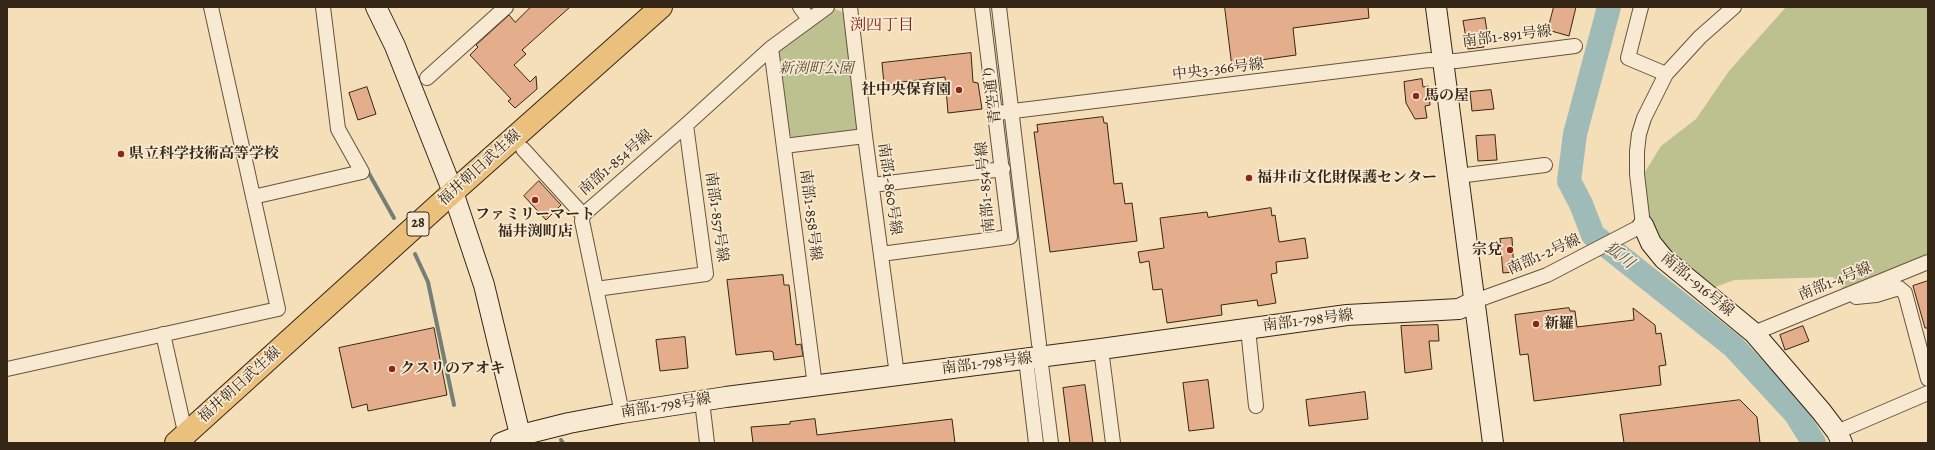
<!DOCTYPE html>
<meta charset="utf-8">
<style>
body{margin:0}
#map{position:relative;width:1935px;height:450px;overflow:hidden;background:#f5dfb9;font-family:Alegreya,serif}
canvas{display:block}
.frame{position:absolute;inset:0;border:8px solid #352616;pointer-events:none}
</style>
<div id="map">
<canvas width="1935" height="450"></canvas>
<div class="frame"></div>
</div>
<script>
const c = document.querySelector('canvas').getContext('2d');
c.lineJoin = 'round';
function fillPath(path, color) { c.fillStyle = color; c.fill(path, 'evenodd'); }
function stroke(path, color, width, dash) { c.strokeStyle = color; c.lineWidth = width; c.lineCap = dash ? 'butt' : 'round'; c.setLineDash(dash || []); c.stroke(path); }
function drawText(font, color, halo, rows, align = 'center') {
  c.font = font + ' Alegreya,"Noto Serif JP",serif'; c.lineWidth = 3.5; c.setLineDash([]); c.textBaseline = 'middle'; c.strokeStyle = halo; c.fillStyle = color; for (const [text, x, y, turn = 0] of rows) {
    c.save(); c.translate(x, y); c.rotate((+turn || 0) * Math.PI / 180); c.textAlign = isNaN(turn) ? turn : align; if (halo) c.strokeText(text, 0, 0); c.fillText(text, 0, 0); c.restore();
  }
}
fillPath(new Path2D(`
 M1786 7H1928V255L1844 290 1833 277 1734 280 1713 288 1676 259 1653 229 1648 214 1643 175 1661 146 1696 119 1729 71Z
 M835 9 845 13 858 125 855 131 793 138 788 133 778 55 780 49Z`), '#bcc18f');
stroke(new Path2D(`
 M367 170 394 218
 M415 254 428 282 454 405
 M561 440 563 443`), '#747f77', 4);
stroke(new Path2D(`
 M1609 7 1575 134 1569 181 1581 204 1593 235 1733 346 1795 413 1814 443`), '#9ebbb7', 24);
const building = new Path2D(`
 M531 7H570L522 50 526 54 514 65 530 82 536 76 537 89 515 108 508 101 511 99 470 55 478 47 476 45 509 15 515 22Z
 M1225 7H1368L1369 18 1293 28 1296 55 1232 64Z
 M1554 7H1576L1569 36 1548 30Z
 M1485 18 1488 38 1483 39 1484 47 1468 49 1463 21Z
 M971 53 973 82 978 83 982 109 948 113 945 77 884 84 882 63Z
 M1422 79 1423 87 1428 86 1430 105 1425 106 1427 118 1415 119 1406 103 1404 82Z
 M367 87 376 114 358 120 349 93Z
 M1491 90 1494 109 1472 111 1470 92Z
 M1103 117 1104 123H1107L1114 184 1122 183 1125 204 1132 203 1137 241 1050 252 1034 132H1038L1037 125Z
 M1495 135 1497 160 1478 161 1476 136Z
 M539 181 561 205 546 220 524 196Z
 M1271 208 1272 216 1275 215 1279 242 1305 238 1308 258 1276 262 1277 273 1271 274 1276 303 1258 306 1257 300 1221 305 1222 315 1167 323 1162 289 1153 290 1149 261 1140 263 1138 252 1164 248 1160 218 1207 212 1208 217Z
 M1512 238 1514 272 1503 273 1500 239Z
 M783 275 784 285H789L796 345 801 344 803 356 774 360 773 352 770 351 736 355 727 280Z
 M1928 281V328H1925L1913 286Z
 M1569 308 1570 311H1575L1577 327 1634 320 1633 308 1655 325 1656 334 1661 333 1666 365 1659 366 1661 385 1534 401 1528 354 1520 355 1515 315Z
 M1438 325 1439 341H1429L1432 369 1405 373 1401 326Z
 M1803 326 1809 341 1785 350 1780 335Z
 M434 328 447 395 368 411 367 404 352 408 339 348Z
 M685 337 688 368 660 371 656 340Z
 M1208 380 1214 428 1189 431 1183 383Z
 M1085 385 1093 443H1070L1063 388Z
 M1365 392 1368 419 1309 426 1306 400Z
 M1740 400 1757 417 1760 443H1624L1620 415Z
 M815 419 817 435 952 419 955 443H753L751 427 790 424V422Z`);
fillPath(building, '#e4ad8b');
stroke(building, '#352616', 1);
const street = new Path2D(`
 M800 7 809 19
 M850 7 865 136 897 375
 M999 7 1039 344
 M1641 7 1628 58 1666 74
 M771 48 815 386
 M427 78 506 7
 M997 113 1429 60 1456 61 1575 46
 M784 146 865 136
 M523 149 583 215
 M1458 176 1545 165
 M872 185 1003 169
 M253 197 362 172 338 129 323 7
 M881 254 1010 237 982 7
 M596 289 706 274 686 125
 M1856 297 1876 295 1899 288 1905 293 1928 379
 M1475 301 1547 275 1643 225 1637 174V151L1639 134 1644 118 1666 74 1700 37 1734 7
 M1248 329 1256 406
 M1754 333 1928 262
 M163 334 187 441
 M1101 349 1113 443
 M1026 359 1036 443
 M1041 364 1051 443
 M7 369 278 309 211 7
 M702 401 707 443
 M622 413 582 221 583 215 686 125 771 48 827 7
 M1837 432 1928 393`);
const secondary = new Path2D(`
 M376 7 395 46 453 192 484 285 522 443
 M1436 7 1493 443
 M1643 225 1651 243 1664 259 1754 333 1821 411 1837 432 1842 443
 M501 443 521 435 569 423 622 413 726 397 1101 349 1347 315 1459 309 1475 301`);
const primary = new Path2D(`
 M176 443 453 192 661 7`);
stroke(street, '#65543f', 16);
stroke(secondary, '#352616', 22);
stroke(primary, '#352616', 24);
stroke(street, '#f8ead2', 14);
stroke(secondary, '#f8ead2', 20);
stroke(primary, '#eac07c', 22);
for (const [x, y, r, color] of [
 [959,90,4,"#8f2418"],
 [1416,96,4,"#8f2418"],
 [121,154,4,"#8f2418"],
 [1249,178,4,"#8f2418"],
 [535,200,4,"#8f2418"],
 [1510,250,4,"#8f2418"],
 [1536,324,4,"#8f2418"],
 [392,369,4,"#8f2418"]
]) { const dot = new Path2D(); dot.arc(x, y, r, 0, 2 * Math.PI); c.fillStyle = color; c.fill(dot); stroke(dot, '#f8ead2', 1.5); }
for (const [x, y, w] of [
 [418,224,22]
]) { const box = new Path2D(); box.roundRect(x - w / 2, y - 12, w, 24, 3); c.fillStyle = '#f8ead2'; c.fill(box); stroke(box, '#352616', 1); }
drawText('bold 14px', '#352616', null, [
 ["28",418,224]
]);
drawText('15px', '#352616', '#f8ead2', [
 ["南部1-891号線",1507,37,-7],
 ["中央3-366号線",1218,70,-7],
 ["青空通り",993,94,-97],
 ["南部1-854号線",616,163,-41],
 ["福井朝日武生線",480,168,-42],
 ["南部1-854号線",986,187,-95],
 ["南部1-860号線",889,189,82],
 ["南部1-858号線",810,215,83],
 ["南部1-857号線",716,217,82],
 ["南部1-2号線",1544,255,-24],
 ["南部1-4号線",1835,282,-22],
 ["南部1-916号線",1697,285,40],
 ["南部1-798号線",1308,321,-7],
 ["南部1-798号線",987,364,-7],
 ["福井朝日武生線",240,385,-42],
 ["南部1-798号線",666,406,-9]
]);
drawText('italic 15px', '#574d34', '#f8ead2', [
 ["新渕町公園",816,69]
]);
drawText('bold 15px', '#352616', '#f8ead2', [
 ["社中央保育園",951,90,"right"],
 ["馬の屋",1424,96],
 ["県立科学技術高等学校",129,154],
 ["福井市文化財保護センター",1257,178],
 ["ファミリーマート",535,215,"center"],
 ["福井渕町店",535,232,"center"],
 ["宗兌",1502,250,"right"],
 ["新羅",1544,324],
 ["クスリのアオキ",400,369]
], 'left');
drawText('16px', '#7a1f14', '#f8ead2', [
 ["渕四丁目",882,26]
]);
drawText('italic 16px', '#545346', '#f8ead2', [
 ["狐川",1619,256,38]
]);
</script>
